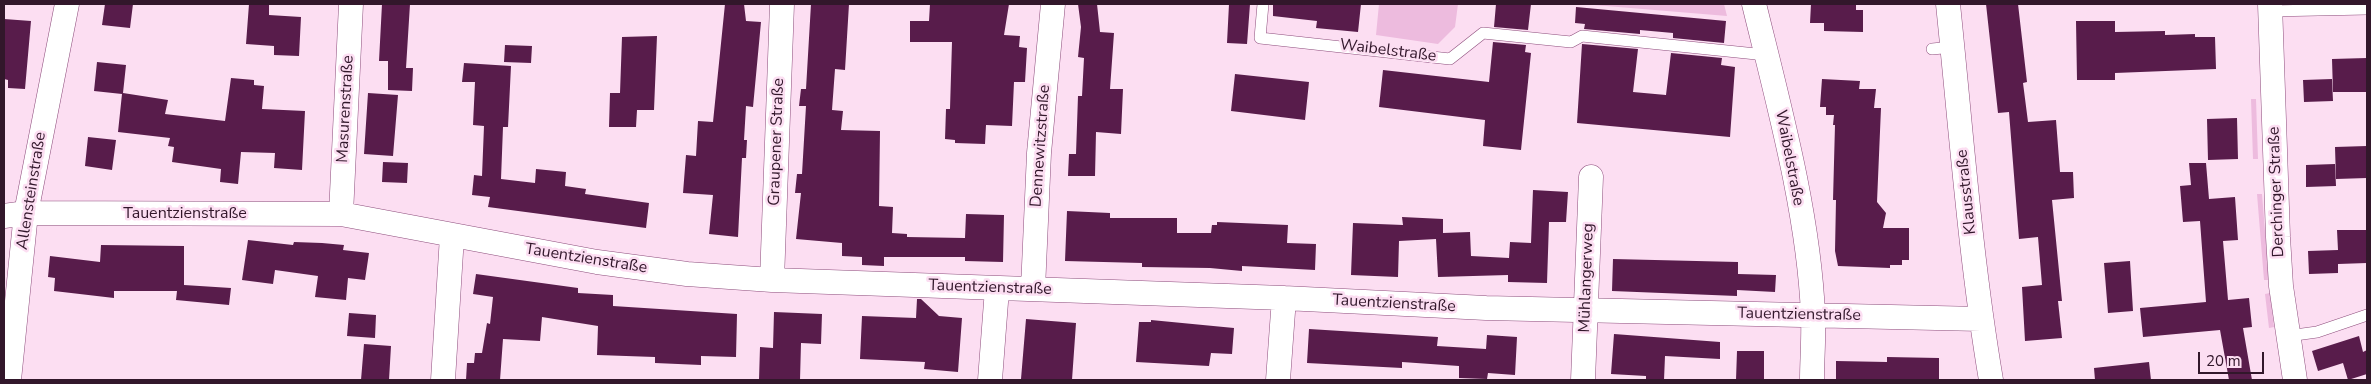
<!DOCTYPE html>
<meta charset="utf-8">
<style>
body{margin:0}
#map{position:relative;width:2371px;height:384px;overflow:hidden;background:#fcdef2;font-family:"Nunito Sans",sans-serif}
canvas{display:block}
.frame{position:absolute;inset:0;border:5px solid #32172b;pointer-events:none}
.scale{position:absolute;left:2198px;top:352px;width:66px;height:22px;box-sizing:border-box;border:2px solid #32172b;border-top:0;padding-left:6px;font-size:15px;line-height:18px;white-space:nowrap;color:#32172b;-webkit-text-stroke:4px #fcdef2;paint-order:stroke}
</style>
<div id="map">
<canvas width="2371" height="384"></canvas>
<div class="frame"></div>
<div class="scale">20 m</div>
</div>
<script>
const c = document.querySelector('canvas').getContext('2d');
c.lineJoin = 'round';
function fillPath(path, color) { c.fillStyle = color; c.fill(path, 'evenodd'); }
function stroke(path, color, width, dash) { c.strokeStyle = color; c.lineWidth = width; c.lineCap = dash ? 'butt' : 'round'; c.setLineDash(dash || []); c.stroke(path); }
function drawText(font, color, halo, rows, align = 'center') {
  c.font = font + ' "Nunito Sans",sans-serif'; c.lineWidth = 5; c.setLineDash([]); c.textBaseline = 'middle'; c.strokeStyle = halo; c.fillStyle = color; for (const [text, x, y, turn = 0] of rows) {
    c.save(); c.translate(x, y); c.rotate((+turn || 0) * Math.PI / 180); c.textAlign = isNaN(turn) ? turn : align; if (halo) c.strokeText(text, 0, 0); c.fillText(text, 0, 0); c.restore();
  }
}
fillPath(new Path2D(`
 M1379 4H1458L1455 27 1438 44 1376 35Z
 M1582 4H1724L1727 16Z
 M2251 99H2256L2258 159H2253Z
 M2257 194H2262L2269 280H2264Z
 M2270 293 2274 327 2269 328 2265 294Z`), '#edbbde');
fillPath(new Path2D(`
 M105 4H133L130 28 102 25Z
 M249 4H269V15L301 17 299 56 274 55V46L246 44Z
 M382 4H410L406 68H413L412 91 388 90V61H379Z
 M725 4H744L746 21 761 22 753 107 746 106 744 140H747L746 158H742L738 237 709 234 713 195 683 193 686 155 696 156 698 121 713 122Z
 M811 4H849L845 70 835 69 832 110 843 111 841 130 880 131 879 206 893 207 892 233 907 234V237L965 238 966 214 1004 215 1003 262 965 261V257H884V266L862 265V257L842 256V243L796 239 801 193H795L797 174H802L806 106H799L801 89H806Z
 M930 4H1009L1004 35 1020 36 1019 47 1027 48 1025 82H1014L1012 126 986 125 985 144 955 143V140L945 139 946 109H950L952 42H910V21H929Z
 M1078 4H1097L1100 32 1114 33 1110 89H1123L1121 134 1096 132 1095 176H1068L1069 154H1076L1078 96H1082L1084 58 1078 57 1081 27Z
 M1229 4H1250L1247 44 1227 43Z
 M1273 4H1361L1358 32 1316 28 1317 21 1273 16Z
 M1496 4H1531L1528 30 1494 27Z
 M1811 4H1856V10H1863V32L1824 31V23H1810Z
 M1986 4H2018L2027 82 2023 83 2028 122 2056 120 2060 172H2073L2074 198 2052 200 2062 301H2058L2062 338 2025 341 2022 287 2042 285 2038 237 2019 239 2009 112 1998 113Z
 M1576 7 1726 21 1724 43 1673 38V33L1640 30V34L1584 29 1585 24 1575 23Z
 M4 19 31 21 25 89 8 88V80L4 79Z
 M2076 21H2115V32L2165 31V35L2195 34V37H2215L2216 69 2115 73V80H2077Z
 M657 36 654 110H637L636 127H609L610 93H620L622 37Z
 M1493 42 1526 45 1525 52 1531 53 1521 150 1483 146 1485 120 1379 107 1383 70 1489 82Z
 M1582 44 1638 49 1633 92 1666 95 1671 53 1722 58 1721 65 1735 67 1730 137 1577 123Z
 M505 45 532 46 531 63 504 62Z
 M2367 58V92H2333L2332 59Z
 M97 62 126 65 123 93 168 100 165 114 225 121 231 78 254 80V85L264 86 262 109 305 111 302 170 274 168 275 153 241 152 238 184 220 182 221 169 172 162 174 147 168 146 170 138 118 132 122 94 94 91Z
 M464 63 511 66 508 127H503L501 179 535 183 536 169 566 172 565 186 586 189 585 194 649 203 646 228 488 207 490 197 472 195 474 175 482 176 484 126 473 125 475 82H462Z
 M1235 74 1309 82 1305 120 1231 111Z
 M1822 79 1860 81 1859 89H1876L1874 108H1881L1877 202 1886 213 1883 228H1909V260H1902V265H1890V268L1838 266 1835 251 1836 200H1833L1835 125H1833L1834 115H1826V107H1820Z
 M2332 79 2333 101 2304 102 2303 80Z
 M368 93 398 95 393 156 364 154Z
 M2237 118 2238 159 2208 160 2207 119Z
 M88 137 116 140 112 170 85 166Z
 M2367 146V178L2336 179 2335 147Z
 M383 162 408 163 407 183 382 182Z
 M2189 163H2206L2209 199 2235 197 2238 240 2223 241 2228 300 2249 298 2252 327 2243 328 2252 380H2229L2220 330 2143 337 2140 308 2206 302 2200 221 2183 222 2180 186 2191 185Z
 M2335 164 2336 186 2306 187V165Z
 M1533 190 1568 192 1566 222H1549L1547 283 1508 282V275L1438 277 1436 239 1399 241 1398 277 1351 275 1353 223 1403 225 1402 217 1443 219V233L1470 232 1471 256 1509 258 1510 242 1531 243Z
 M1067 211 1110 213V218H1177V233H1211L1212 225H1217V222L1288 225 1287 243 1316 244 1315 270 1242 266V271L1210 268 1142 267V263L1065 261Z
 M2337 230H2367V263L2338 264V273L2309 274 2308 251 2338 250Z
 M248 240 293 245 294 242 322 243 344 245 343 250 369 253 365 280 348 278 346 300 315 297 318 276 275 270 273 284 242 280Z
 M101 245 184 246V285L231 288 229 305 176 300 177 291H114V298L54 291 55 278 48 277 50 256 100 262Z
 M1613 259 1738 262V274L1776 275 1775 292 1737 290V296L1612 291Z
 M2130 261 2133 311 2108 313 2104 263Z
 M476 274 578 288V293L613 295V306L737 314 736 357 701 356V365L655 363V357L597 355 598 326 542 317 540 341 503 339 500 380H466L467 363H474L475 353H482L487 323 490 324 493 297 473 294Z
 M917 299H921L939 316 962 318 958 372 924 369 925 362 860 359 862 316 916 318Z
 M774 312 822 314 821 344 801 343 800 380H759L760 347 773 348Z
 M349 313 376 315 375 338 347 336Z
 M1026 319 1076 323 1072 380 1021 379Z
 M1151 320 1234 328 1232 354 1211 353 1209 366 1136 362 1139 322H1151Z
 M1309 329 1438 337 1437 346 1486 349 1487 335 1517 337 1515 375 1488 373 1487 379 1459 378V366L1402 362V368L1307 363Z
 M1614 334 1720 342V359L1665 356 1664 380H1646V376L1611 374Z
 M2359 336 2363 352 2367 350V374L2348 380 2343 363 2318 371 2312 351Z
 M364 344 391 346 389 380H361Z
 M1737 351H1764V380H1736Z
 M1887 357 1939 358V380H1836V361L1887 362Z
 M2149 362 2151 380H2095L2094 368Z`), '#581c4b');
const lane = new Path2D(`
 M1263 4 1260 38 1450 59 1483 33 1571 42 1582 36 1766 55
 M2270 11 2367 9
 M1932 49 1953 47
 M2288 336 2317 332 2367 315`);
const street = new Path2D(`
 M1754 4C1778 102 1809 214 1813 315 1814 337 1812 359 1812 380
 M1948 4C1961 129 1970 256 1991 380
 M2270 4 2278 237 2281 286 2295 380
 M341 214 351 4
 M4 216 26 213 341 214 597 262 687 274 772 280 1284 298 1486 308 1981 319
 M772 280 782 4
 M1033 289 1039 153 1053 4
 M9 380 26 213 67 4
 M443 380 452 236
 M990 380 997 289
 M1278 380 1284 298
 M1583 380 1591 177`);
stroke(lane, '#8d4d7c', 12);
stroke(street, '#8d4d7c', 25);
stroke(lane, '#fff', 11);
stroke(street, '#fff', 24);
drawText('16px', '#32172b', '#fcdef2', [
 ["Waibelstraße",1388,51,7],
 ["Masurenstraße",346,109,-87],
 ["Graupener Straße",777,142,-88],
 ["Dennewitzstraße",1041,146,-86],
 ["Waibelstraße",1789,158,79],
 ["Allensteinstraße",32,191,-81],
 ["Klausstraße",1967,192,-96],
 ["Derchinger Straße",2277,192,-92],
 ["Tauentzienstraße",185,214],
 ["Tauentzienstraße",586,259,9],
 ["Mühlangerweg",1587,278,-88],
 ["Tauentzienstraße",990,288,2],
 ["Tauentzienstraße",1394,304,3],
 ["Tauentzienstraße",1799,315,1]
]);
</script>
